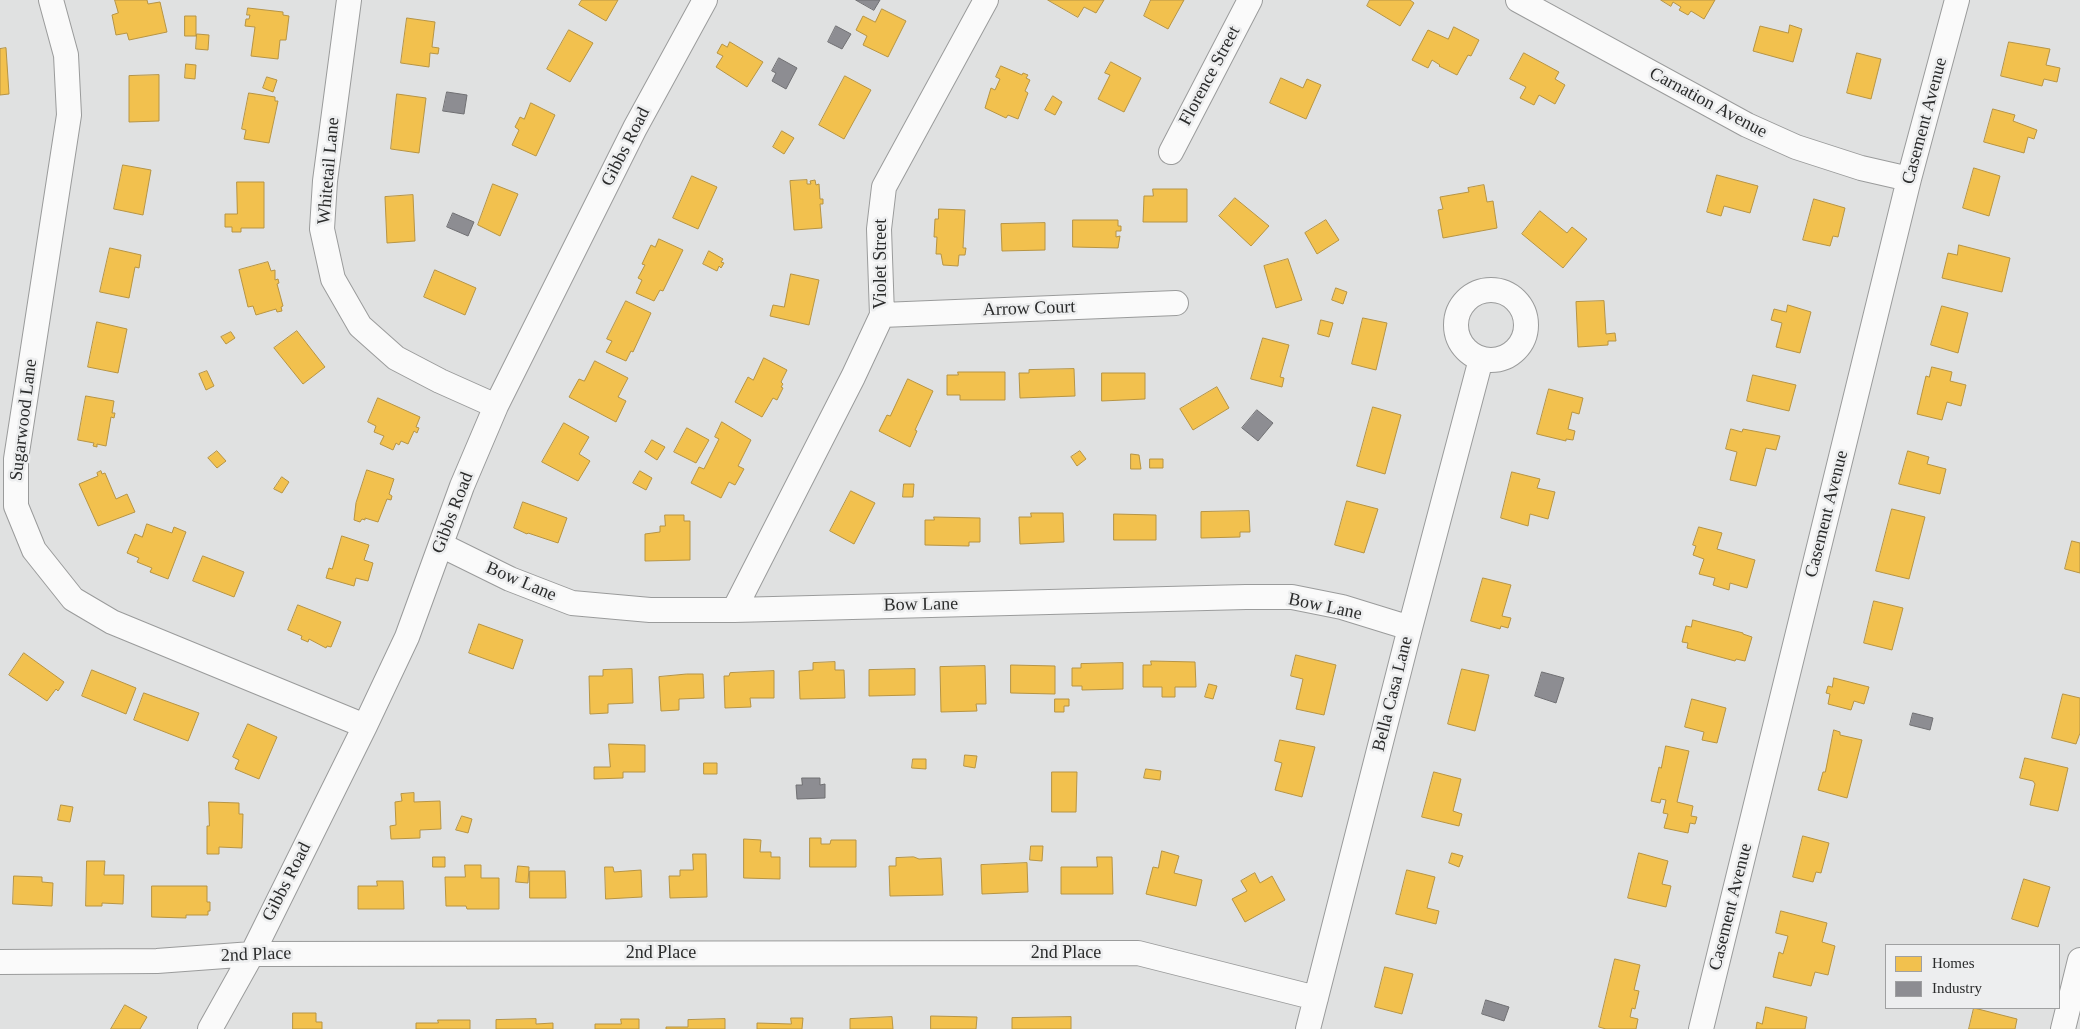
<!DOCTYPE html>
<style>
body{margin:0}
#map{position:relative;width:2080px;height:1029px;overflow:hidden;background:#e0e1e1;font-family:Georgia,serif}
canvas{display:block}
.legend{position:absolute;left:1885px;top:944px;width:175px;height:65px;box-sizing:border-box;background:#edeeef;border:1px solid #9fa0a1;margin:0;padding:6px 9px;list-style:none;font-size:15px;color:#2b2c2c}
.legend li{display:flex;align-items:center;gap:10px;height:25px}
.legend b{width:25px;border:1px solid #9fa0a1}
</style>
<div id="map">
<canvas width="2080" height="1029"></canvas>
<ul class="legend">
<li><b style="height:14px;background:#f2c14e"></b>Homes</li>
<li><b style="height:14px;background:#8d8d92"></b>Industry</li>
</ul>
</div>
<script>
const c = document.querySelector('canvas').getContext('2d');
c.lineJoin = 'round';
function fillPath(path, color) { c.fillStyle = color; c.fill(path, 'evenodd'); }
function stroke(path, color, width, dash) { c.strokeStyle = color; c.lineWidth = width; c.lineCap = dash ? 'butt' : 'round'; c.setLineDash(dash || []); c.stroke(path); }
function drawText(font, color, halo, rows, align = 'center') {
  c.font = font + ' Georgia,serif'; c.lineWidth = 5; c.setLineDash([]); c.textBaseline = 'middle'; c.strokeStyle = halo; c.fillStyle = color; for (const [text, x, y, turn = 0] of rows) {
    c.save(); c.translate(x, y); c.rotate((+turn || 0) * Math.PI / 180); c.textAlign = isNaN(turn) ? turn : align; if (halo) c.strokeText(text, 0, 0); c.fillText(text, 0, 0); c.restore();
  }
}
const homes = new Path2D(`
 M115 0H147L148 4 160 2 167 32 129 40 127 33 116 35 112 15 118 13Z
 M582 0H618L606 21 579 5Z
 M1048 0H1104L1096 13 1084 7 1078 17Z
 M1151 0H1184L1168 29 1144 16Z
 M1370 0H1410L1414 3 1400 26 1367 6Z
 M1661 0H1715L1704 19 1691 11 1688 15 1679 10 1681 7 1673 2 1671 6Z
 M248 8 283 12V15L289 16 286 40H280L278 59 251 56 255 27 245 26 246 19H249L250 15H247Z
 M882 9 906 21 888 57 863 45 867 36 856 30 863 16 875 22Z
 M185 16H196V36H185Z
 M407 18 435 22 432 47 439 48 438 54 430 53 429 67 401 63Z
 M1790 25 1802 29 1793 62 1753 51 1760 26 1788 33Z
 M1454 27 1479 40 1471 56 1468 55 1457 75 1439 66 1440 65 1432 60 1428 68 1412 60 1428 30 1448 39Z
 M569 30 593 43 570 82 547 69Z
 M197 34 209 35 208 50 196 49Z
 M730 42 763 62 747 87 716 67 723 56 717 53 722 44 727 47Z
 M2009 42 2050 49 2046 65 2060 68 2057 82 2044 79 2042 86 2001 76Z
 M6 48 9 94 0 95V49Z
 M1524 53 1559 72 1555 79 1565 85 1555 104 1539 95 1534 105 1520 98 1526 87 1510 79Z
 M1857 53 1881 59 1871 99 1847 93Z
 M1111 62 1141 78 1124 112 1098 99 1110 75 1105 73Z
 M186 64 196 65 195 79 185 78Z
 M1001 66 1022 75 1023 73 1028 75 1026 78 1030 80 1025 91 1028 93 1018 119 1008 115 1006 118 985 108 991 88 995 90 1000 79 996 77Z
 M159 75V121L129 122V76Z
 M845 76 871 90 844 139 819 125Z
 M267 77 277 80 273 92 263 88Z
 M1281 78 1303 88 1307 79 1321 85 1306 119 1270 103Z
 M249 93 275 97V101H278L269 143 244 139 246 130 242 129Z
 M397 94 426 98 419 153 391 149Z
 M1053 96 1062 102 1055 115 1045 110Z
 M531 103 555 115 536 156 512 145 519 130 515 127 520 117 524 119Z
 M1993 109 2015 115 2013 121 2037 130 2034 139 2028 137 2024 153 1984 142Z
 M782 131 794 138 784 154 773 147Z
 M123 165 151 170 143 215 114 209Z
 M1974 168 2000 176 1989 216 1963 208Z
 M1717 175 1758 186 1750 213 1724 206 1721 216 1707 212Z
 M692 176 717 187 698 229 673 218Z
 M807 180V184H811L810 181 815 180 816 185 819 184 820 199H823V204H820L822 228 794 230 790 181Z
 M237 182H264V228H241V232H232V227H225V214H237Z
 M493 184 518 194 500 236 478 225Z
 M1484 185 1487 202 1493 201 1497 228 1443 238 1438 210 1443 209 1440 197 1469 192 1468 188Z
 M1153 189H1187V222H1143L1144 196H1153Z
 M413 195 415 241 387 243 385 197Z
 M1235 198 1269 226 1251 246 1219 216Z
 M1814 199 1845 208 1838 237 1833 236 1830 246 1803 240Z
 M939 209 965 210 963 248H966L965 255H959L958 266 943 265 941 254H936L937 237H934L935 219H938Z
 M1540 211 1567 233 1572 227 1587 239 1563 268 1522 234Z
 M1073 220H1118V226H1121V231H1116V237L1120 236 1118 248 1073 247Z
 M1326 220 1339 240 1317 254 1305 233Z
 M1045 223V250L1002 251 1001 224Z
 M659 239 683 250 663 291 660 290 654 301 636 293 642 280 638 278 645 265 642 264 651 245 655 247Z
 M1959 245 2010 258 2002 292 1942 278 1948 253 1957 255Z
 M110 248 141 255 139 268 135 267 129 298 100 292Z
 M709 251 723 259 721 262 724 263 721 268 719 266 717 271 703 264Z
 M1288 259 1302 300 1276 308 1264 266Z
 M268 262 271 271 275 270V280L278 279 279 283 277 284 283 306 281 307 282 311 277 312 276 309 256 315 253 306 248 307 239 270Z
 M435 270 476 288 465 315 424 297Z
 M791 274 819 280 809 325 770 316 773 305 784 307Z
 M1336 288 1347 292 1343 304 1332 300Z
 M626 301 651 313 633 352 631 351 626 361 606 352 612 341 607 339Z
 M1604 301 1606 334 1615 333 1616 341H1608V345L1578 347 1576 302Z
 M1788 305 1811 312 1800 353 1776 347 1782 323 1771 320 1774 309 1786 312Z
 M1942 306 1968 313 1958 353 1931 345Z
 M1363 318 1387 323 1376 370 1352 364Z
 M1321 320 1333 323 1329 337 1318 334Z
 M97 322 127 329 118 373 88 367Z
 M297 331 325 367 303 384 274 348Z
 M231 332 235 338 226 344 221 337Z
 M1263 338 1289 345 1280 377 1284 378 1282 387 1251 379Z
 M764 358 787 370 781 382 783 384 781 387 783 388 777 400 773 398 762 417 735 402 748 377 753 380Z
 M595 361 628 378 618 397 626 401 616 422 569 397 579 379 584 381Z
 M1932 367 1952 372 1950 381 1966 385 1961 406 1947 402 1942 420 1917 414 1926 376 1929 377Z
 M1074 369 1075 396 1020 398 1019 373H1029V370Z
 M207 371 214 386 206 390 199 374Z
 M958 372H1005V400H960V395H947V375H958Z
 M1102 373H1145V399L1102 401Z
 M1753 375 1796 385 1789 411 1747 401Z
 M908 379 933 391 915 430 917 431 910 447 879 431 887 415 890 416Z
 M1217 387 1229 408 1193 430 1180 409Z
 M1549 389 1583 398 1579 414 1572 412 1568 429 1575 431 1573 440 1566 439V441L1537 434Z
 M86 396 114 401 112 413H115L114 418 111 417 106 446 97 444V447L93 446 94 443 78 440Z
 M378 398 420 417 416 427 419 428 417 433 414 431 408 444 401 441 399 445 396 443 393 450 380 444 384 436 374 432 376 426 368 422Z
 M1373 407 1401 415 1385 474 1357 466Z
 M722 422 751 440 738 466 744 469 735 485 729 482 721 498 691 483 699 467 704 469 719 439 715 437Z
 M564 423 589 437 579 454 590 461 578 481 542 462Z
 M687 428 709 440 696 463 674 452Z
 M1731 429 1742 432 1743 429 1780 436 1776 450 1766 448 1756 486 1730 480 1737 452 1726 449Z
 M652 440 665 447 657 460 645 452Z
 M217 451 226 461 217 468 208 458Z
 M1080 451 1086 459 1077 466 1071 457Z
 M1908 451 1929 457 1927 464 1946 469 1940 494 1899 484Z
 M1131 454 1139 455 1141 469H1131Z
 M1150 459H1163V468H1150Z
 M367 470 394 479 389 494 392 496 391 500 387 499 378 522 365 518V520L362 519 360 522 354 520 356 503Z
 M101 471 102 474 105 473 116 499 127 494 135 512 98 526 79 484 98 476 97 473Z
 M640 471 652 478 646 490 633 483Z
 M1512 472 1540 479 1537 488 1555 492 1548 519 1530 514 1528 526 1501 518Z
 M282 477 289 482 282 493 274 489Z
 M904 484H914L913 497H903Z
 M851 491 875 503 854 544 830 531Z
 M1347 501 1378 509 1364 553 1335 545Z
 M523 502 567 518 558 543 528 533 527 534 514 528Z
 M1892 509 1925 517 1909 579 1876 571Z
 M1249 511 1250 532H1240V537L1201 538V512Z
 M1031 513H1063L1064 542 1020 544 1019 517H1031Z
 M1114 514 1156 515V540H1114Z
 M665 515H684V521H690V560L645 561V534L660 532V526H665Z
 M934 517 980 518V542H969V546L925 545V520H934Z
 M147 524 172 533 174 527 186 532 168 579 150 572 152 568 137 562 139 558 127 553 135 534 142 537Z
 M1699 527 1722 533 1717 549 1755 560 1747 588 1730 583 1729 590 1713 585 1715 578 1699 574 1704 559 1693 555 1696 546 1693 545Z
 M342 536 369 545 364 560 373 563 368 581 356 578 354 586 326 578 329 568 332 569Z
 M2072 541 2080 543V573L2065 569Z
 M203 556 244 572 234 597 193 581Z
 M1483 578 1511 585 1502 616 1511 618 1508 628 1501 626 1500 629 1471 621Z
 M1874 601 1903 608 1892 650 1864 643Z
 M298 605 341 622 331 647 327 646 326 648 309 639 308 642 301 639 302 636 288 630Z
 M1693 620 1743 633V634L1752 637 1745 661 1736 659 1735 661 1687 648 1688 643 1682 642 1686 626 1691 627Z
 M479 624 523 640 513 669 469 653Z
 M24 653 64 682 58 691 56 689 47 701 9 675Z
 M1296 655 1336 665 1324 715 1296 709 1303 679 1291 676Z
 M1151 661 1195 662 1196 687H1175V697H1162V687H1143V665H1151Z
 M835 662V670H844L845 698 800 699 799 671 813 670V663Z
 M1123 663V689L1082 690V686H1072V668H1081V664Z
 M1011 665 1055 666V694L1011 693Z
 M985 666 986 704H976L977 711 941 712 940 667Z
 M632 669 633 703 608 704V713L590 714 589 676H603V670Z
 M915 669V695L869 696V670Z
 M1462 669 1489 675 1475 731 1448 724Z
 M92 670 136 688 126 714 82 696Z
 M774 671V698H750L751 707 725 708 724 676H729L730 673Z
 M687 674H703L704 698 679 699V710L661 711 659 677Z
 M1834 678 1869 687 1864 704 1854 701 1851 710 1828 704 1830 694 1826 693 1828 686 1832 687Z
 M1209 684 1217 686 1213 699 1205 697Z
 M144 693 199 713 188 741 134 720Z
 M2063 694 2080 698V733L2076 744 2052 738Z
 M1055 699H1069V706H1064V712H1055Z
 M1692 699 1726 708 1717 743 1702 740 1704 732 1685 727Z
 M248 724 277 737 259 779 235 769 239 760 233 757Z
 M1834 730 1840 732V735L1862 740 1847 798 1818 790 1823 772H1825Z
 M1280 740 1315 747 1302 797 1275 790 1282 763 1275 761Z
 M609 744 645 745V772H623V778L594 779V767H610Z
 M1666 746 1689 751 1677 802 1693 806 1691 816 1697 817 1695 824 1690 823 1688 833 1664 828 1668 814 1663 813 1666 800 1661 799 1660 803 1651 801 1659 767 1661 768Z
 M965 755 977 756 975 768 964 766Z
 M2025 758 2068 768 2058 811 2030 805 2035 784 2033 781 2020 778Z
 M913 759H926V769L912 768Z
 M704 763H717V774H704Z
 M1146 769 1161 771 1160 780 1144 778Z
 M1052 772H1077L1076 812H1052Z
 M1434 772 1461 779 1453 811 1462 814 1459 826 1422 817Z
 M414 793V802L440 801 441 829 420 830V838L391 839 390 826 396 825 395 802 402 801 401 794Z
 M209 802 239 803V814H243L242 848 219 847V854H207V826H209Z
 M61 805 73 807 70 822 58 820Z
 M462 816 472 819 468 833 456 830Z
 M1803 836 1829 843 1821 873 1816 872 1813 882 1793 877Z
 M810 838H821V844H830L831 840H856V867H810Z
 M744 839 761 840 760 852H771V857H780V879L744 878Z
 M1031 846H1043L1042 861 1030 860Z
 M1162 851 1179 856 1174 873 1202 880 1196 906 1146 894 1153 867 1158 868Z
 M1452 853 1463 856 1459 867 1449 863Z
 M1639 853 1668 861 1662 884 1671 886 1666 907 1628 898Z
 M693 854H706L707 897 670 898 669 876H680V870H693Z
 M433 857H445V867H433Z
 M914 857 919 859 941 858 943 895 890 896 889 866H896V858Z
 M1097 857H1112L1113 894H1061V867H1097Z
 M87 861H105L104 875H124L123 904 102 903V906H86Z
 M1027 863 1028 892 982 894 981 865Z
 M465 865H481V878H499V909H467L466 906H446L445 877H465Z
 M518 866 529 867 528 883 516 882Z
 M605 867H613L614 872 641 870 642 897 606 899Z
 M1407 870 1435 877 1427 908 1439 911 1436 924 1396 914Z
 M530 871H565L566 898H530Z
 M1255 873 1260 883 1272 876 1285 900 1245 922 1232 899 1247 891 1241 881Z
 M14 876 42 877V882L53 883 52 906 13 904Z
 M2024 879 2050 887 2038 927 2012 919Z
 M377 881H403L404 909H358V886H377Z
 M152 886H207V902H210V911H208V915H186V918L152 917Z
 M1781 911 1827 923 1822 942 1835 946 1828 975 1815 972 1811 986 1773 977 1779 952 1783 954 1788 936 1776 933Z
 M1615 959 1640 965 1634 990 1639 991 1635 1009 1632 1008 1630 1017 1638 1019 1636 1029H1606L1599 1027Z
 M1385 967 1413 974 1402 1014 1375 1007Z
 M125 1005 147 1017 140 1029H111Z
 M1766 1007 1807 1017 1805 1029H1756L1757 1022 1762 1024Z
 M1974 1008 2017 1019 2015 1029H1969Z
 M293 1013H316V1022H322V1029H293Z
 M931 1016 977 1017 976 1029H931Z
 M892 1017 893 1029H850V1019Z
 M1071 1017V1029H1012V1018Z
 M791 1018H803L802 1029H757V1023L791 1024Z
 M536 1019V1024L553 1023V1029H496V1020Z
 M621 1019H639V1029H595V1024H621Z
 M725 1019V1029H666V1027H688V1020Z
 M438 1020H470V1029H416V1023H438Z`);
fillPath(homes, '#f2c14e');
stroke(homes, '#b69444', 1);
const industry = new Path2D(`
 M856 0H880L874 10Z
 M836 26 851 34 842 49 828 42Z
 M779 58 797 68 786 89 772 81 776 73 772 71Z
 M447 92 467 95 464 114 443 111Z
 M453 213 474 222 468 236 447 227Z
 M1257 410 1273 423 1258 441 1242 428Z
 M1542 672 1564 678 1556 703 1535 696Z
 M1913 713 1933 718 1930 730 1910 725Z
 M802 778H820V785L825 784V798L797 799 796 785H802Z
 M1486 1000 1509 1007 1504 1021 1482 1014Z`);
fillPath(industry, '#8d8d92');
stroke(industry, '#707073', 1);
const street = new Path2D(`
 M51 0 66 55 69 115 16 459V506L34 550 73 599 112 622 365 726
 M349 0 325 181 322 229 333 279 360 326 396 358 440 381 496 406
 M1518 0 1747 125 1796 147 1861 168 1909 179
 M1171 152 1250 0
 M1456 325a35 35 0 1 1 70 0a35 35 0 1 1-70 0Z
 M882 315 1176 303
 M441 545 510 579 572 603 650 610H734L1246 597H1292L1342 607 1410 628
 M734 610 853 377 882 315 879 229 884 187 986 0
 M0 962 157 961 252 954 1138 953 1316 998
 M210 1029 252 954 365 726 407 637 462 486 496 406 635 128 705 0
 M1308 1029 1410 628 1481 359
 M1701 1029 1909 179 1957 0
 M2063 1029 2080 960`);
stroke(street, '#9a9b9b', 26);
stroke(street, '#fafafa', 24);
drawText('18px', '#2b2c2c', '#edeeef', [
 ["Florence Street",1210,76,-62],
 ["Carnation Avenue",1708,103,28],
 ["Casement Avenue",1925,121,-75],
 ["Gibbs Road",626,147,-63],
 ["Whitetail Lane",329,171,-85],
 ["Violet Street",881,264,-90],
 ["Arrow Court",1029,309,-2],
 ["Sugarwood Lane",24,420,-83],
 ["Gibbs Road",453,513,-69],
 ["Casement Avenue",1827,514,-76],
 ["Bow Lane",521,582,23],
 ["Bow Lane",921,605,-1],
 ["Bow Lane",1325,607,12],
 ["Bella Casa Lane",1393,694,-76],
 ["Gibbs Road",287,882,-63],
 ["Casement Avenue",1731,907,-76],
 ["2nd Place",661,953],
 ["2nd Place",1066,953],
 ["2nd Place",256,955,-2]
]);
</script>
